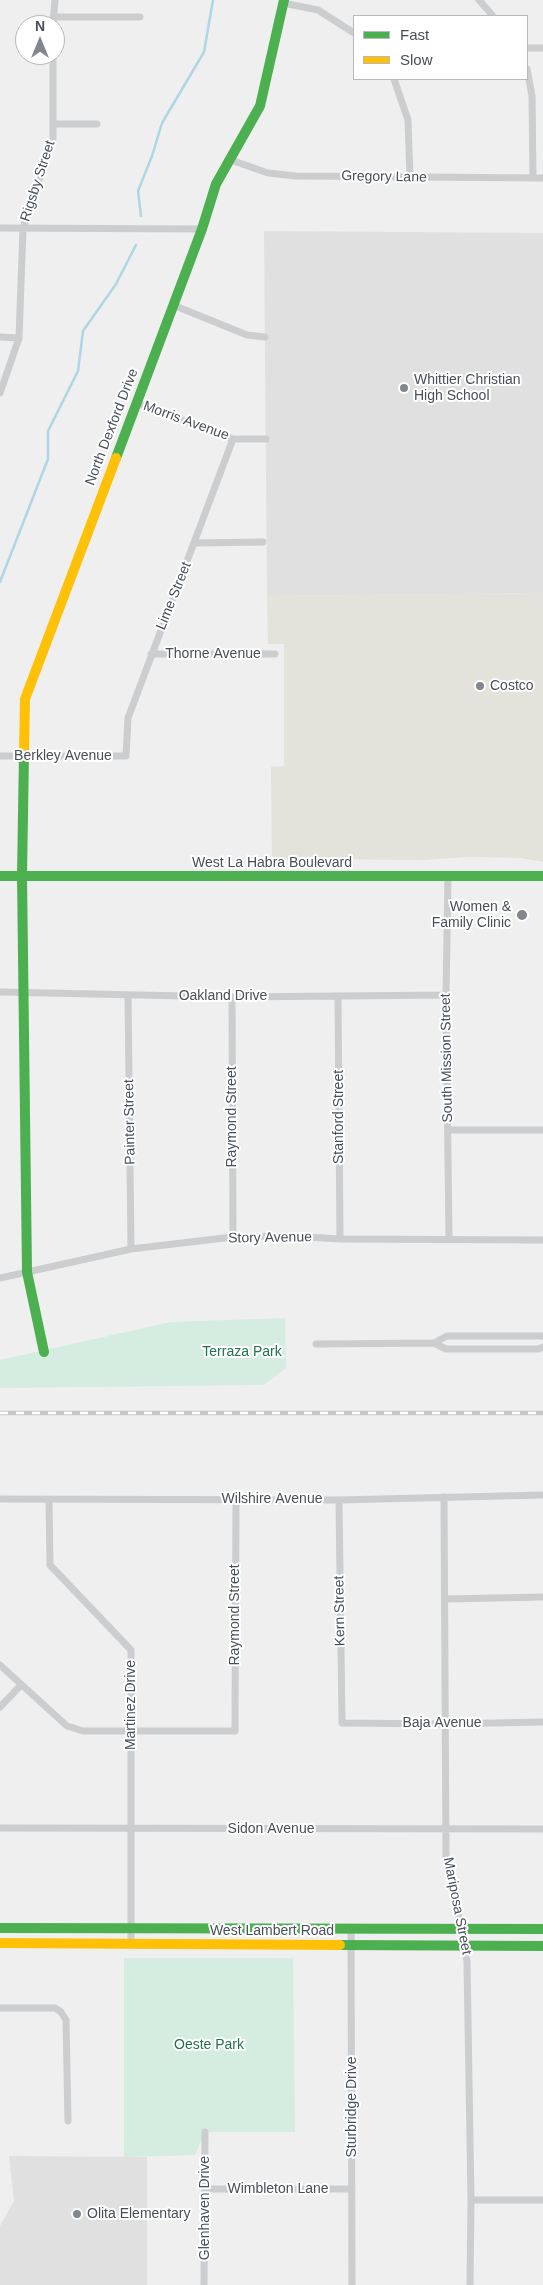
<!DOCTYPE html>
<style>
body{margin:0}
#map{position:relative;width:543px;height:2285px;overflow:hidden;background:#efefef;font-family:Helvetica,sans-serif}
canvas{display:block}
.legend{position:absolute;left:353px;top:15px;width:175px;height:65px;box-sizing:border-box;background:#fff;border:1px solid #b6b9bd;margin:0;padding:6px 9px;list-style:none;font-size:15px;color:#484f59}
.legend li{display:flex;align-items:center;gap:10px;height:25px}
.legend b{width:25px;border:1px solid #b6b9bd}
.north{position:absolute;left:15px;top:15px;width:50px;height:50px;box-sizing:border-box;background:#fff;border:1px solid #b6b9bd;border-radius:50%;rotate:0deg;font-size:14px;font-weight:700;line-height:20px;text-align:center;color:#484f59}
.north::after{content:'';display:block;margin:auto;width:18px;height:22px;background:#82878e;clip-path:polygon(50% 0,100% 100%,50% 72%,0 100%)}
</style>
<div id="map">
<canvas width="543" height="2285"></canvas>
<ul class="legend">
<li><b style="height:6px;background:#4caf50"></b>Fast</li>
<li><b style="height:6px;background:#ffc107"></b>Slow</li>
</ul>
<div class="north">N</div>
</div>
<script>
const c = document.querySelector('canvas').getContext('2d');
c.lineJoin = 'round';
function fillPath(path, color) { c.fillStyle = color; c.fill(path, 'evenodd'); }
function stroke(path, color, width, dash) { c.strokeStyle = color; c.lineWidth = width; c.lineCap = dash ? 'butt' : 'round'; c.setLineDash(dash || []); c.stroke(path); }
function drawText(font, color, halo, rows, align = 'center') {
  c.font = font + ' Helvetica,sans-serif'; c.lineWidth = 4; c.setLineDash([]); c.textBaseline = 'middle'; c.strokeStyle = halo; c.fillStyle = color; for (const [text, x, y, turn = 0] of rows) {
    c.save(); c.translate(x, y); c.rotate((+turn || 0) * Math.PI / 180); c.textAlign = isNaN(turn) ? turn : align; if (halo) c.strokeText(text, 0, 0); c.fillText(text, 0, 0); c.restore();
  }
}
fillPath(new Path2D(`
 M543 593V862L521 858 469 857 425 860 272 859 271 767 284 766V644H268L267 596Z`), '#e3e3dc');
fillPath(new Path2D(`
 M264 231 543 233V593L267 596Z
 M9 2156 147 2157V2285H0V2226L14 2201Z`), '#e1e0e0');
fillPath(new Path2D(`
 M285 1318 286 1368 264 1385 0 1388V1360L171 1322Z
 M124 1958H293L295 2132H205L195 2155 124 2157Z`), '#d5ece0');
stroke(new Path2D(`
 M141 216 138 191 152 156 162 123 204 52 213 0
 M0 582 48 459V431L78 371 83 331 116 284 136 245`), '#aed6e5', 2.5);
stroke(new Path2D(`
 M479 0 493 16
 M283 3 318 10 354 33
 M53 17H140
 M53 25 55 0
 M527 48H543
 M527 69 532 96 533 178
 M394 79 408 120 410 178
 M53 124H97
 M228 159 268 173 296 176 543 178
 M0 228 202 229
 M173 305 247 335 265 337
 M0 337 19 338
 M0 393 19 338 23 228 53 139V55
 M136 403 233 439H266
 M195 543 263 542
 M151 654H275
 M0 756H126L128 718 233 439
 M448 876 446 995 449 1239
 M0 992 232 997 446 995
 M128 995 131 1249
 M338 996 340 1239
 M232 997 233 1237
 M449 1130H543
 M0 1278 131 1249 233 1237 289 1236 340 1239 543 1240
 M434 1343 446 1349H538L543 1347
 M316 1344 434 1343 447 1336H543
 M444 1497 446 1860 456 1892 460 1930 467 1961 471 2200 470 2285
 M0 1499 339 1500 543 1495
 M49 1500 50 1565 131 1650V1943
 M339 1500 342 1723 444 1724 543 1722
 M446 1599 543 1597
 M0 1665 67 1726 83 1731H235L236 1499
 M0 1707 21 1685
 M0 1828 543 1829
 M351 1929 352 2285
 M0 2008H55L61 2012 66 2020 68 2121
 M205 2189H352
 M471 2200H543
 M204 2285 205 2132`), '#cbcdcf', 7);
stroke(new Path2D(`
 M116 458 202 229 216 184 260 106 284 0
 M24 753 22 876 27 1272 44 1352
 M0 876H543
 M0 1928 543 1929
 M340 1945 543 1946`), '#4caf50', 10);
stroke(new Path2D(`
 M24 753 25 699 116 458
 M0 1943 340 1945`), '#ffc107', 10);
const rail = new Path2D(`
 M0 1413H543`);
stroke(rail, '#c5c6c8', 4.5);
stroke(rail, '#fff', 2.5, [8]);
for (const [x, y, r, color] of [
 [404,388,5,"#82878e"],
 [480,686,5,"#82878e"],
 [522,915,6,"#82878e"],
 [77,2214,5,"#82878e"]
]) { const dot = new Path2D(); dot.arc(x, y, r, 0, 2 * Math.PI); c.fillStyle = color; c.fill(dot); stroke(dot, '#fff', 2); }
drawText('14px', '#484f59', '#fff', [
 ["Gregory Lane",384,177,1],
 ["Rigsby Street",38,181,-72],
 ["Morris Avenue",186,421,20],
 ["North Dexford Drive",112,427,-69],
 ["Lime Street",174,596,-68],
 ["Thorne Avenue",213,654],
 ["Berkley Avenue",63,756],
 ["West La Habra Boulevard",272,863],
 ["Oakland Drive",223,996],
 ["South Mission Street",447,1058,-91],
 ["Raymond Street",232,1117,-90],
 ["Stanford Street",339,1117,-90],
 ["Painter Street",130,1122,-91],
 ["Story Avenue",270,1238,-1],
 ["Wilshire Avenue",272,1499],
 ["Kern Street",340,1611,-91],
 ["Raymond Street",235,1615,-90],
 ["Martinez Drive",131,1705,-90],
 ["Baja Avenue",442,1723],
 ["Sidon Avenue",271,1829],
 ["Mariposa Street",457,1906,79],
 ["West Lambert Road",272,1931],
 ["Sturbridge Drive",352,2107,-90],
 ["Wimbleton Lane",278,2189],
 ["Glenhaven Drive",205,2208,-90]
]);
drawText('14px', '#484f59', '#fff', [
 ["Whittier Christian",414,380],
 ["High School",414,396],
 ["Costco",490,686],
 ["Women &",511,907,"right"],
 ["Family Clinic",511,923,"right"],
 ["Olita Elementary",87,2214]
], 'left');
drawText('14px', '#21714f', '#fff', [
 ["Terraza Park",242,1352],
 ["Oeste Park",209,2045]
]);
</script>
